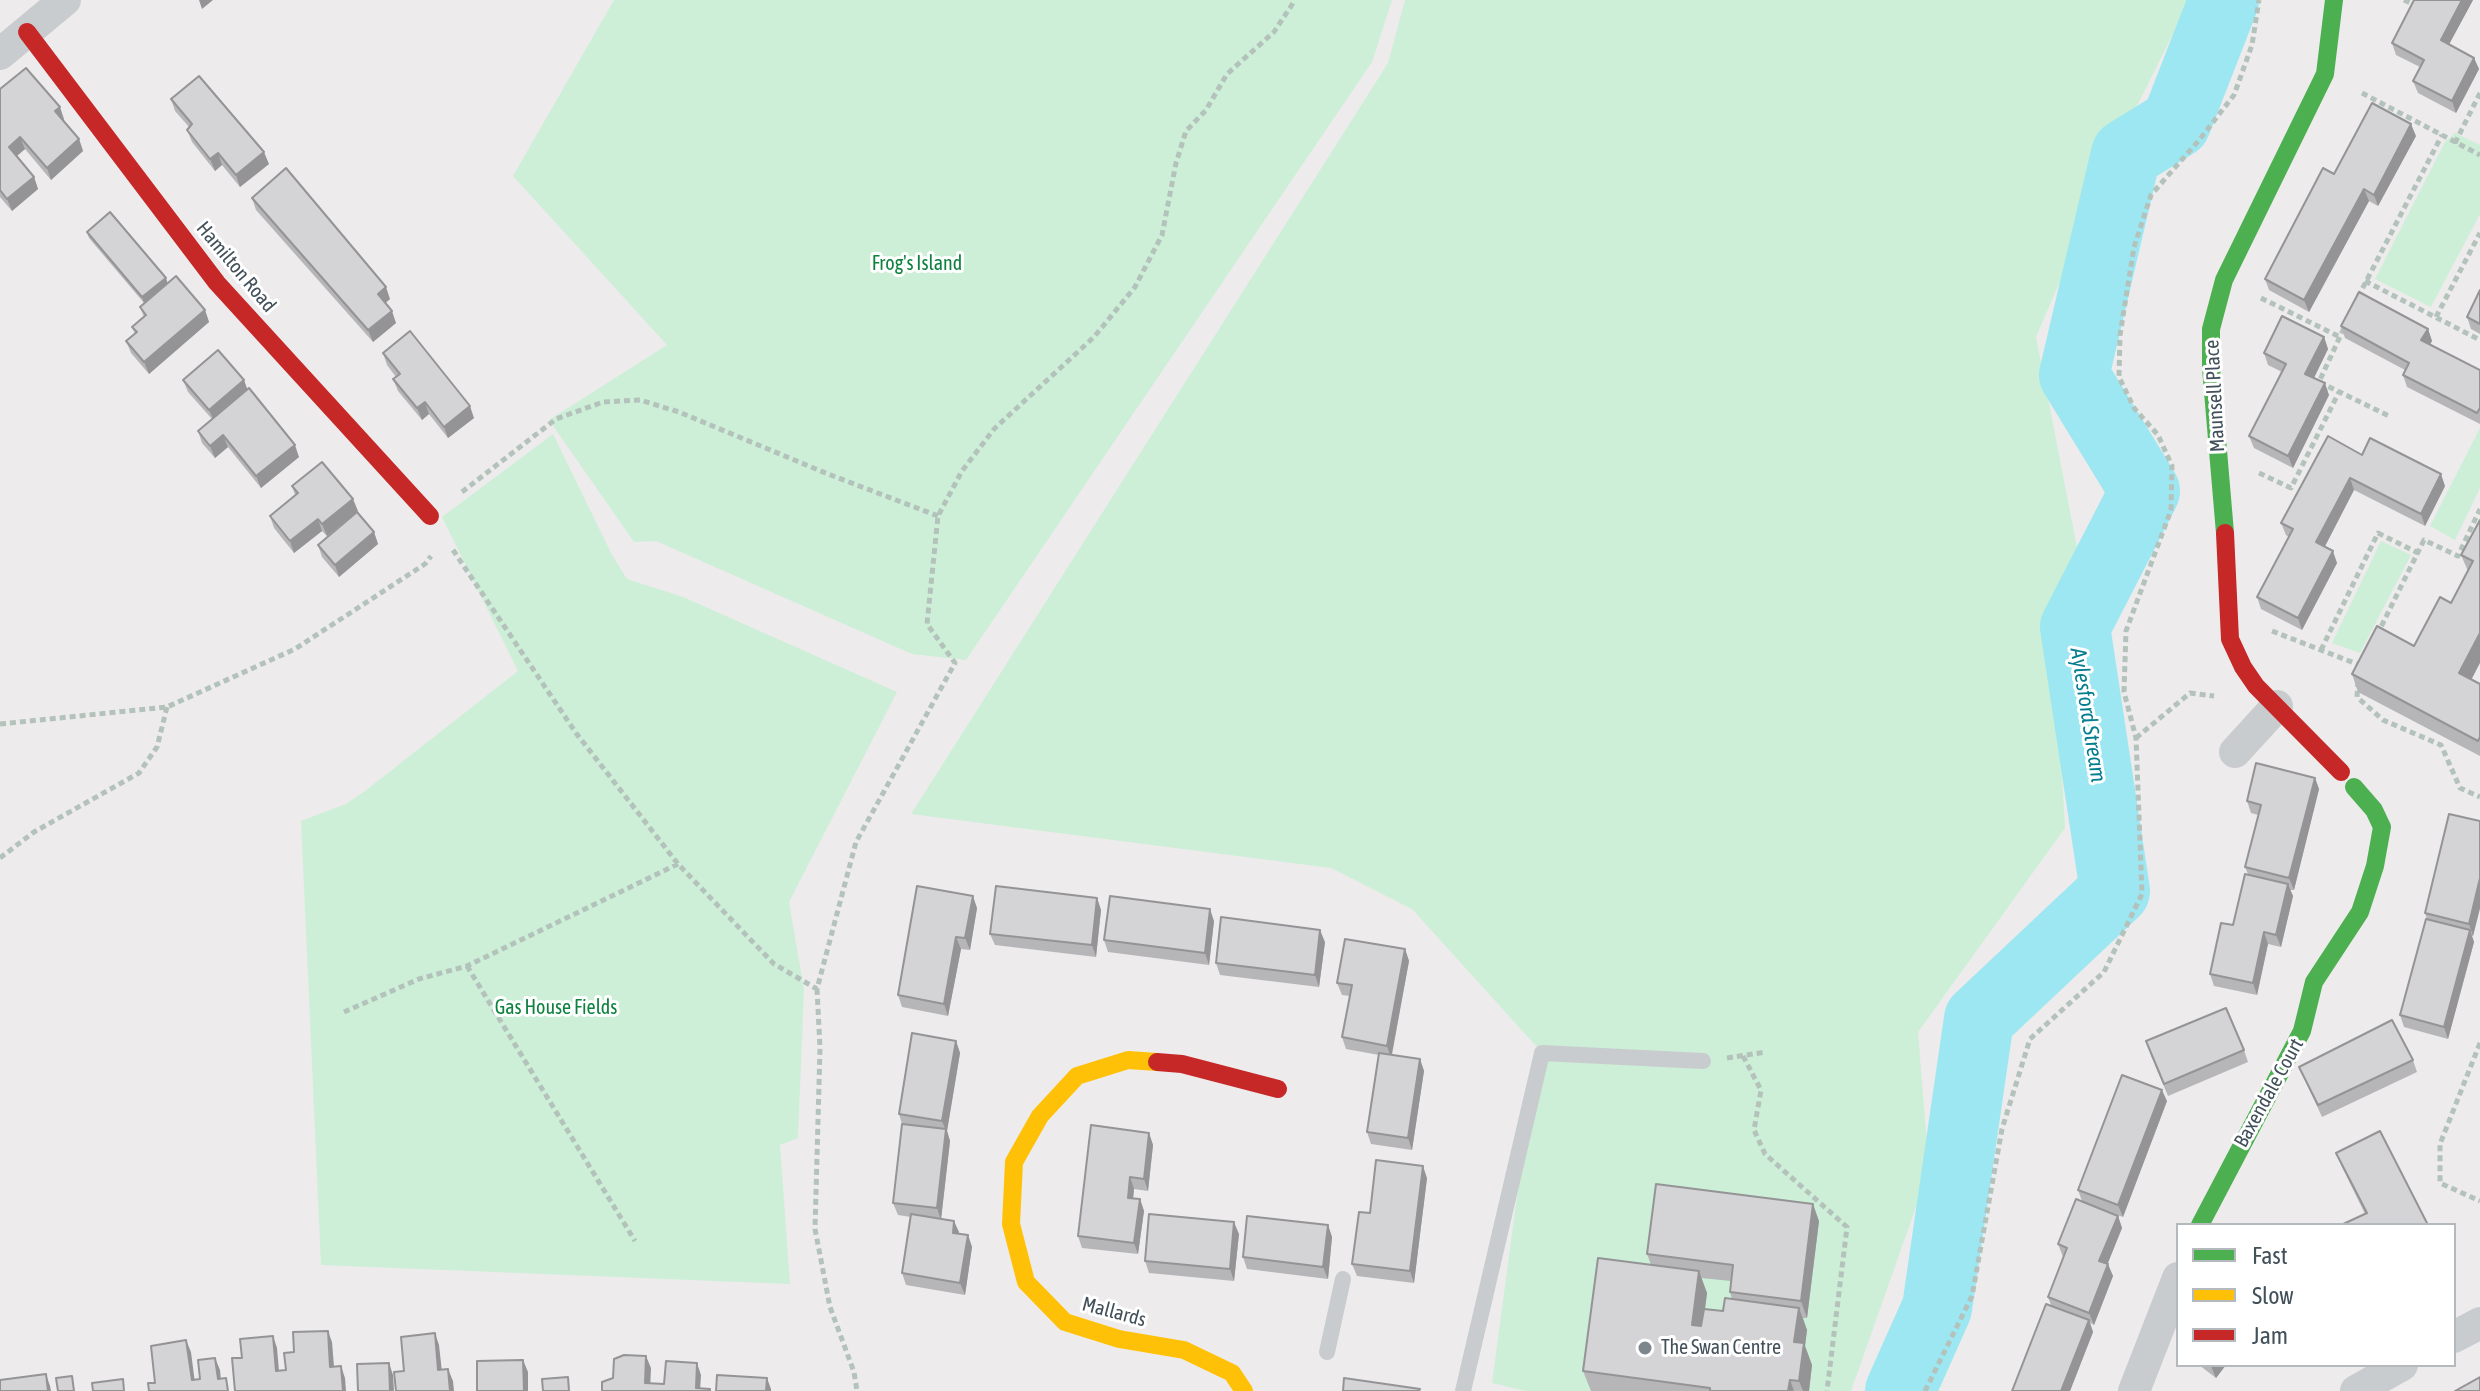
<!DOCTYPE html>
<style>
body{margin:0}
#map{position:relative;width:2480px;height:1391px;overflow:hidden;background:#edebec;font-family:"Asap Condensed",sans-serif}
canvas{display:block}
.legend{position:absolute;left:2176px;top:1223px;width:280px;height:144px;box-sizing:border-box;background:#fff;border:2px solid #b3b9bd;margin:0;padding:10px 14px;list-style:none;font-size:24px;color:#42505a}
.legend li{display:flex;align-items:center;gap:16px;height:40px}
.legend b{width:40px;border:2px solid #b3b9bd}
</style>
<div id="map">
<canvas width="2480" height="1391"></canvas>
<ul class="legend">
<li><b style="height:10px;background:#4caf50"></b>Fast</li>
<li><b style="height:10px;background:#ffc107"></b>Slow</li>
<li><b style="height:10px;background:#c62828"></b>Jam</li>
</ul>
</div>
<script>
const c = document.querySelector('canvas').getContext('2d');
c.lineJoin = 'round';
function fillPath(path, color) { c.fillStyle = color; c.fill(path, 'evenodd'); }
function stroke(path, color, width, dash) { c.strokeStyle = color; c.lineWidth = width; c.lineCap = dash ? 'butt' : 'round'; c.setLineDash(dash || []); c.stroke(path); }
function drawText(font, color, halo, rows, align = 'center') {
  c.font = font + ' "Asap Condensed",sans-serif'; c.lineWidth = 6; c.setLineDash([]); c.textBaseline = 'middle'; c.strokeStyle = halo; c.fillStyle = color; for (const [text, x, y, turn = 0] of rows) {
    c.save(); c.translate(x, y); c.rotate((+turn || 0) * Math.PI / 180); c.textAlign = isNaN(turn) ? turn : align; if (halo) c.strokeText(text, 0, 0); c.fillText(text, 0, 0); c.restore();
  }
}
fillPath(new Path2D(`
 M614 0H1392L1372 62 966 660 912 654 656 541 634 542 549 420 667 345 513 176Z
 M1405 0H2190L2127 126 2036 337 2083 578 2055 657 2065 828 1918 1032 1929 1170 1851 1391H1526L1492 1383 1537 1047 1412 909 1331 868 911 814 1388 63Z
 M2455 133 2480 145V214L2431 307 2375 279 2445 142Z
 M2480 428V488L2455 540 2430 526Z
 M553 434 612 555 627 579 683 597 897 692 789 902 804 990 798 1138 780 1145 790 1284 321 1265 301 821 346 804 365 791 518 671 442 517Z
 M2381 541 2411 555 2360 653 2332 643Z`), '#cdefd7');
stroke(new Path2D(`
 M1900 1391 1937 1308 1979 1019 2115 891 2075 627 2145 491 2074 375 2126 154 2176 123 2224 0`), '#9ce7f2', 70);
stroke(new Path2D(`
 M2404 0 2417 6
 M2362 93 2480 155
 M2455 143 2480 93
 M2365 281 2480 340
 M2358 297 2442 135
 M2261 298 2340 337
 M2436 317 2480 233
 M2344 328 2319 382 2391 417
 M2259 473 2291 488 2339 392
 M462 492 556 419 603 402 640 400 679 412 828 474 938 516
 M453 550 576 733 678 864 774 964 817 989 856 842 955 663 927 624 938 516 962 471 994 429 1094 337 1135 287 1162 235 1176 163 1186 131 1206 110 1227 74 1274 32 1295 0
 M2272 631 2362 666
 M2377 635 2424 540 2458 556 2480 509
 M2321 650 2378 533 2418 553
 M2358 681 2357 697 2383 720 2441 745 2460 788 2480 797
 M0 724 167 707 295 649 425 564 431 556
 M2136 738 2190 693 2214 696
 M0 858 34 832 139 773 157 747 167 707
 M467 966 635 1241
 M817 989 820 1048 815 1229 830 1307 854 1372 857 1391
 M344 1012 419 979 467 966 678 864
 M2480 1043 2440 1144V1183L2480 1201
 M1743 1056 1761 1090 1754 1130 1765 1154 1847 1227 1827 1391
 M1727 1058 1766 1052
 M1925 1391 1972 1296 2002 1129 2030 1039 2104 972 2142 894 2136 738 2124 692 2126 631 2171 510 2172 466 2158 435 2134 408 2119 377 2120 335 2134 247 2151 195 2200 139 2234 95 2252 45 2259 0`), '#b4c2bc', 5, [6, 4]);
stroke(new Path2D(`
 M1327 1352 1343 1279
 M1463 1391 1542 1053 1703 1061`), '#c8ccce', 16);
stroke(new Path2D(`
 M0 54 65 0
 M2235 752 2277 706
 M2454 1337 2480 1323
 M2134 1391 2178 1278
 M2356 1391 2402 1365`), '#c8ccce', 32);
stroke(new Path2D(`
 M2225 533 2211 368V329L2224 280 2325 74 2334 0
 M2200 1225 2302 1031 2314 982 2360 912 2375 866 2382 827 2374 810 2354 787`), '#4caf50', 18);
stroke(new Path2D(`
 M1157 1062 1128 1060 1077 1076 1040 1116 1014 1162 1011 1224 1026 1282 1065 1322 1119 1339 1184 1350 1232 1373 1244 1391`), '#ffc107', 18);
stroke(new Path2D(`
 M27 32 217 283 430 516
 M2225 533 2230 639 2243 667 2256 686 2341 772
 M1157 1062 1182 1064 1278 1089`), '#c62828', 18);
fillPath(new Path2D(`
 M2414 0H2473L2449 44 2474 58 2479 69 2456 113 2418 93 2413 81 2420 67 2396 55 2392 43Z
 M0 89 64 119 63 120 79 139 83 151 51 180 25 149 17 156 34 177 38 189 12 211 0 197Z
 M171 99 269 164 240 187 222 165 215 171 192 142 187 130 189 127 175 111Z
 M2416 136 2378 206 2369 201 2309 312 2269 290 2265 279 2334 174Z
 M252 198 390 299 385 303 396 323 373 342 256 210Z
 M87 232 168 283 205 310 209 322 149 374 131 353 126 341 135 334 132 327 144 317 140 307 144 303 89 238Z
 M2480 290V334L2471 329 2467 317Z
 M2341 326 2428 329 2432 341 2430 345 2480 370V424L2407 387 2403 375 2405 370 2345 338Z
 M2324 337 2328 349 2314 378 2329 395 2293 468 2254 448 2249 436 2282 372 2268 365 2264 353Z
 M383 353 474 418 448 438 429 414 422 420 398 391 393 379 396 377 387 365Z
 M183 380H244L247 390 299 457 261 488 228 447 215 458 202 443 198 431 212 419 188 392Z
 M2362 455 2445 486 2425 526 2354 490 2325 546 2337 563 2302 630 2261 609 2257 597 2289 537 2286 535 2281 523Z
 M292 486 358 511 327 536 322 531 294 553 274 528 270 516 295 495Z
 M2480 520 2471 679 2480 684V756L2358 692 2352 674 2414 646 2451 603 2468 571 2461 555Z
 M374 532 378 544 339 577 322 557 318 545Z
 M2315 778 2319 789 2294 890H2290L2293 896 2281 947 2268 944 2257 995 2214 986 2210 974 2233 925 2248 874 2245 867 2258 815 2251 813 2247 801Z
 M2480 821V908L2473 936H2472L2474 942 2448 1039 2404 1027 2400 1015 2427 919 2425 913Z
 M1097 898 1101 910 1096 957 995 945 990 934Z
 M977 908 970 950 961 949 948 1016 902 1007 898 995Z
 M1214 921 1209 965 1108 952 1104 940Z
 M1325 942 1319 987 1220 975 1216 963Z
 M1405 949 1409 961 1392 1055 1420 1059 1424 1071 1412 1150 1371 1144 1367 1132 1379 1055 1346 1049 1342 1037 1350 996 1342 995 1337 983Z
 M956 1041 960 1053 947 1131 950 1141 941 1218 959 1232 958 1234 968 1235 972 1247 965 1295 906 1285 902 1273 911 1217 898 1215 893 1203 902 1124 899 1114Z
 M2244 1050 2248 1062 2168 1096 2150 1053Z
 M2413 1060 2417 1072 2322 1117 2299 1067Z
 M2167 1101 2123 1217 2086 1203 2118 1216 2122 1228 2107 1264 2113 1276 2094 1325 2090 1323 2093 1332 2070 1391H2012L2051 1305 2048 1297 2063 1257 2058 1244 2082 1201 2078 1190Z
 M1149 1133 1153 1145 1148 1191 1134 1189 1133 1198 1140 1199 1144 1211 1138 1254 1082 1248 1078 1236Z
 M2336 1153 2428 1225 2365 1214 2341 1165Z
 M1427 1178 1414 1283 1357 1276 1352 1264Z
 M1819 1221 1807 1318H1803L1807 1330 1805 1346 1812 1365 1809 1391H1591L1583 1371 1651 1265 1647 1254ZM1701 1278 1731 1281 1730 1292 1732 1299 1723 1311 1705 1309 1707 1293Z
 M1328 1225 1332 1237 1328 1279 1247 1269 1243 1257Z
 M1239 1234 1234 1281 1149 1273 1145 1261Z
 M2199 1365H2226L2216 1378Z`), '#b6b6b9');
fillPath(new Path2D(`
 M199 0H213L202 9Z
 M2462 0H2473L2445 52 2441 40Z
 M2474 58 2479 69 2456 113 2452 101Z
 M60 107 64 119 60 123 55 111Z
 M2411 124 2416 136 2378 206 2374 195Z
 M20 137 25 149 13 159 9 147Z
 M79 139 83 151 51 180 47 168Z
 M264 152 269 164 240 187 236 175Z
 M218 153 222 165 215 171 210 159Z
 M34 177 38 189 12 211 7 199Z
 M2364 189 2369 201 2309 312 2304 300Z
 M166 278 168 284 144 303 142 297Z
 M386 287 390 299 382 306 378 294Z
 M205 310 209 322 149 374 144 362Z
 M392 311 396 323 373 342 368 330Z
 M2428 329 2432 341 2425 352 2421 340Z
 M2324 337 2328 349 2310 386 2305 374Z
 M244 380 248 391 214 421 209 410Z
 M2325 383 2329 395 2293 468 2288 456Z
 M425 402 429 414 422 420 417 408Z
 M470 406 474 418 448 438 444 427Z
 M223 435 228 447 215 458 210 446Z
 M295 445 299 457 261 488 256 476Z
 M2441 474 2445 486 2425 526 2421 514Z
 M2350 478 2354 490 2321 554 2316 542Z
 M353 499 358 511 327 536 322 524Z
 M318 519 322 531 294 553 290 541Z
 M374 532 378 544 339 577 335 565Z
 M2333 551 2337 563 2302 630 2298 618Z
 M2480 633V663L2466 690 2459 673Z
 M2315 778 2319 789 2294 890 2289 878Z
 M2480 878V908L2473 936 2469 924Z
 M2288 884 2293 896 2281 947 2276 935Z
 M973 896 977 908 970 950 965 938Z
 M1097 898 1101 910 1096 957 1092 945Z
 M1210 909 1214 921 1209 965 1205 953Z
 M1320 930 1325 942 1319 987 1315 975Z
 M2470 930 2474 942 2448 1039 2444 1027Z
 M2264 932 2268 944 2257 995 2253 983Z
 M956 937 961 949 948 1016 944 1004Z
 M1405 949 1409 961 1391 1058 1387 1046Z
 M956 1041 960 1053 947 1131 950 1141 941 1220 937 1208 946 1131 942 1121Z
 M1420 1059 1424 1071 1412 1150 1408 1138Z
 M2162 1090 2167 1101 2123 1217 2118 1205Z
 M1149 1133 1153 1145 1148 1191 1144 1179Z
 M1423 1166 1427 1178 1414 1283 1410 1271Z
 M1130 1177 1134 1189 1132 1210 1128 1198Z
 M1140 1199 1144 1211 1138 1254 1134 1243Z
 M1813 1204 1819 1221 1807 1318 1801 1301Z
 M2118 1216 2122 1228 2104 1273 2099 1261Z
 M954 1221 959 1232 957 1245 953 1233Z
 M1234 1222 1239 1234 1234 1281 1230 1269Z
 M1328 1225 1332 1237 1328 1279 1323 1267Z
 M968 1235 972 1247 965 1295 960 1283Z
 M2108 1264 2113 1276 2094 1325 2089 1313Z
 M1699 1271 1707 1293 1700 1347 1692 1325Z
 M1799 1308 1807 1330 1805 1346 1812 1365 1809 1391H1803L1799 1381 1794 1342Z
 M2089 1320 2093 1332 2070 1391H2061Z
 M328 1331 332 1342 335 1379 330 1367Z
 M435 1333 439 1345 443 1381 438 1370Z
 M273 1336 277 1348 280 1383 276 1371Z
 M186 1340 191 1352 196 1391 192 1380Z
 M646 1356 651 1368 650 1391 645 1383Z
 M215 1358 220 1370 222 1391 218 1379Z
 M523 1360 528 1372V1391H524Z
 M389 1363 393 1375 394 1391H390Z
 M697 1363 701 1375 700 1391 696 1388Z
 M2212 1365H2226L2216 1378 2211 1366Z
 M341 1366 345 1378 346 1391H343Z
 M448 1369 453 1381 454 1391H450Z
 M46 1374 50 1386 51 1391H48Z
 M767 1378 771 1389V1391H766Z
 M1790 1380 1794 1391H1788Z`), '#949496');
const building = new Path2D(`
 M2414 0H2462L2441 40 2474 58 2452 101 2413 81 2424 60 2392 43Z
 M26 68 60 107 55 111 79 139 47 168 20 137 9 147 34 177 7 199 0 190V89Z
 M199 76 264 152 236 175 218 153 210 159 187 130 192 124 171 99Z
 M2372 103 2411 124 2374 195 2364 189 2304 300 2265 279 2323 168 2334 174Z
 M286 168 386 287 378 294 392 311 368 330 252 198Z
 M110 212 166 278 142 297 87 232Z
 M176 276 205 310 144 362 126 341 137 332 132 327 146 315 140 307Z
 M2480 290V324L2467 317Z
 M2359 292 2428 329 2421 340 2480 370V408L2477 413 2403 375 2409 363 2341 326Z
 M2282 316 2324 337 2305 374 2325 383 2288 456 2249 436 2286 364 2264 353Z
 M410 331 470 406 444 427 425 402 417 408 393 379 400 374 383 353Z
 M218 350 244 380 209 410 183 380Z
 M249 388 295 445 256 476 223 435 210 446 198 431Z
 M2328 436 2362 455 2370 438 2441 474 2421 514 2350 478 2316 542 2333 551 2298 618 2257 597 2293 529 2281 523Z
 M322 462 353 499 322 524 318 519 290 541 270 516 298 493 292 486Z
 M357 512 374 532 335 565 318 545Z
 M2480 520V633L2459 673 2480 684V737L2478 741 2352 674 2377 626 2414 646 2440 597 2451 603 2473 561 2461 555Z
 M2256 763 2315 778 2289 878 2245 867 2261 805 2247 801Z
 M2449 814 2480 821V878L2469 924 2425 913Z
 M2245 874 2288 884 2276 935 2264 932 2253 983 2210 974 2221 923 2233 925Z
 M917 886 973 896 965 938 956 937 944 1004 898 995Z
 M996 886 1097 898 1092 945 990 934Z
 M1110 896 1210 909 1205 953 1104 940Z
 M1221 917 1320 930 1315 975 1216 963Z
 M2426 919 2470 930 2444 1027 2400 1015Z
 M1345 939 1405 949 1387 1046 1342 1037 1352 985 1337 983Z
 M2226 1008 2244 1050 2164 1084 2146 1041Z
 M2392 1020 2413 1060 2318 1105 2299 1067Z
 M912 1033 956 1041 942 1121 899 1114Z
 M1379 1053 1420 1059 1408 1138 1367 1132Z
 M2122 1075 2162 1090 2118 1205 2078 1190Z
 M902 1124 946 1129 937 1208 893 1203Z
 M1091 1125 1149 1133 1144 1179 1130 1177 1128 1198 1140 1199 1134 1243 1078 1236Z
 M2380 1131 2428 1225H2341L2367 1213 2336 1153Z
 M1376 1160 1423 1166 1410 1271 1352 1264 1359 1212 1370 1213Z
 M1656 1184 1813 1204 1801 1301 1730 1292 1733 1265 1647 1254Z
 M2076 1199 2118 1216 2099 1261 2108 1264 2089 1313 2048 1297 2067 1248 2058 1244Z
 M911 1214 954 1221 953 1233 968 1235 960 1283 902 1273Z
 M1149 1214 1234 1222 1230 1269 1145 1261Z
 M1247 1216 1328 1225 1323 1267 1243 1257Z
 M1598 1258 1699 1271 1692 1325 1701 1326 1704 1309 1723 1311 1725 1298 1799 1308 1794 1342 1804 1343 1799 1381 1790 1380 1788 1391H1710V1388L1583 1371Z
 M2046 1304 2089 1320 2061 1391H2012Z
 M328 1331 330 1367 341 1366 343 1391H235L232 1358H242L240 1339 273 1336 276 1371 286 1370 284 1353 294 1352 293 1332Z
 M435 1333 438 1370 448 1369 450 1391H396L394 1372 404 1371 401 1337Z
 M186 1340 192 1380 200 1379 198 1360 215 1358 218 1379 226 1378 228 1391H149L148 1383H155L151 1346Z
 M624 1355 646 1356 645 1383 664 1384 666 1361 697 1363 696 1388 710 1389V1391H602V1382L613 1378 614 1359Z
 M523 1360 524 1391H477V1361Z
 M389 1363 390 1391H358L357 1364Z
 M46 1374 48 1391H0V1380Z
 M717 1375 767 1378 766 1391H716Z
 M72 1376 74 1391H58L56 1378Z
 M568 1377 569 1391H543L542 1379Z
 M2480 1377V1391H2455Z
 M1344 1378 1420 1389 1419 1391H1343Z
 M123 1379 124 1391H93L92 1383Z`);
fillPath(building, '#d4d4d7');
stroke(building, '#949496', 2);
for (const [x, y, r, color] of [
 [1645,1348,8,"#7e868d"]
]) { const dot = new Path2D(); dot.arc(x, y, r, 0, 2 * Math.PI); c.fillStyle = color; c.fill(dot); stroke(dot, '#fff', 3); }
drawText('20px', '#0d813e', '#fff', [
 ["Frog's Island",917,264],
 ["Gas House Fields",556,1008]
]);
drawText('20px', '#42505a', '#fff', [
 ["Hamilton Road",236,267,50],
 ["Maunsell Place",2215,396,-93],
 ["Baxendale Court",2269,1093,-61],
 ["Mallards",1114,1312,15]
]);
drawText('20px', '#42505a', '#fff', [
 ["The Swan Centre",1661,1348]
], 'left');
drawText('italic 22px', '#037d8f', '#fff', [
 ["Aylesford Stream",2088,715,81]
]);
</script>
